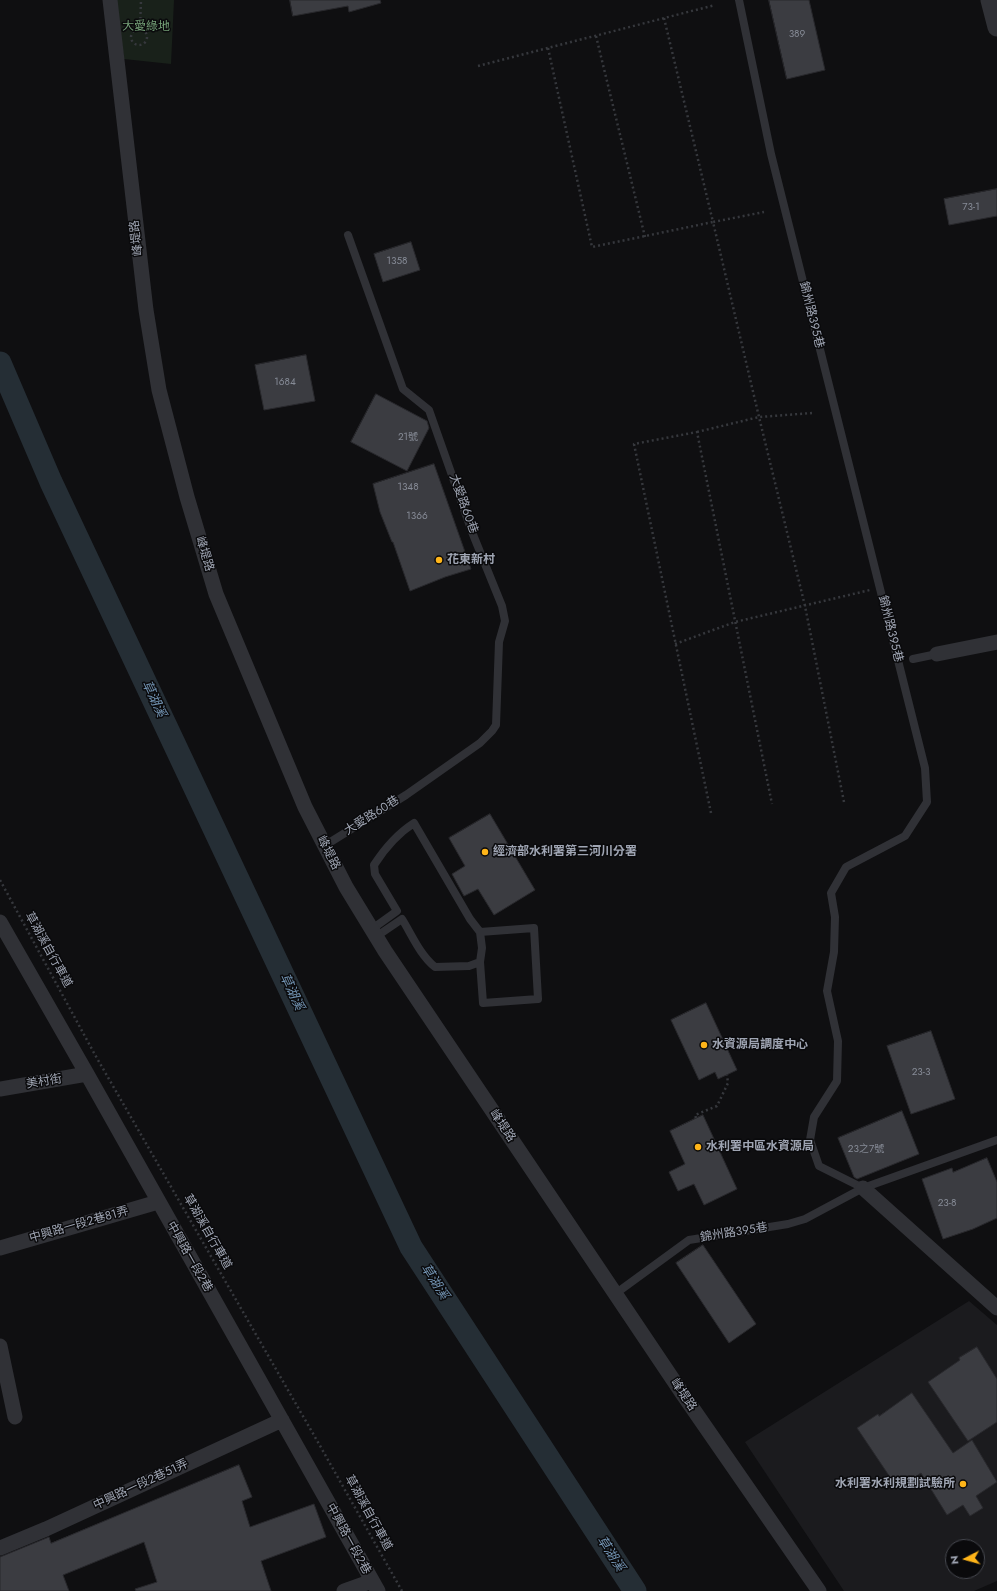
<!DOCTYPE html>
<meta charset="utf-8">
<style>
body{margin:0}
#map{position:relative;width:997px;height:1591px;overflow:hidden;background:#0f0f11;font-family:Jost,sans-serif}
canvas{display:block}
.north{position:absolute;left:945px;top:1539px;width:40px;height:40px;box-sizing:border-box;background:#0a0a0c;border:1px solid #46484f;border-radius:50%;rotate:264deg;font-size:11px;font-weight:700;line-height:16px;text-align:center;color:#9fa5b3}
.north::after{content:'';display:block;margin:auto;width:14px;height:18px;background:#ffb519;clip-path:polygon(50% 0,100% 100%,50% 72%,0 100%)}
</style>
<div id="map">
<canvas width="997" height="1591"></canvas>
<div class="north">N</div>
</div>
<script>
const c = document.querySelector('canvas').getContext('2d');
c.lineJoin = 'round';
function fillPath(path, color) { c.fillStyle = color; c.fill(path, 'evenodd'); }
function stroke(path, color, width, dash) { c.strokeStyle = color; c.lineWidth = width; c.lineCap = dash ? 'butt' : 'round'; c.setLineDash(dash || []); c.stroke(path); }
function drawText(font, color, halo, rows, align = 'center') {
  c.font = font + ' Jost,"Noto Sans TC",sans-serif'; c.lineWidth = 3; c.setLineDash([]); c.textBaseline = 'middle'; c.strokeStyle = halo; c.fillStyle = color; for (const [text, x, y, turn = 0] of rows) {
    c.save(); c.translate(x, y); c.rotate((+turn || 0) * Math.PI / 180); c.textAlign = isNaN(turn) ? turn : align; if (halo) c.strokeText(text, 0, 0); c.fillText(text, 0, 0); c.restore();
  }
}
fillPath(new Path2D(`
 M969 1301 997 1325V1581L974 1591H844L745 1442ZM953 1547H977V1571H953Z`), '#1b1b1e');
fillPath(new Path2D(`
 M116 0H174L171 64 124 59Z`), '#19211a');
stroke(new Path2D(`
 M0 363 51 482 411 1247 635 1591`), '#252e35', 23);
const building = new Path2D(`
 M290 0H380L381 3 349 12 348 6 293 16Z
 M769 0H809L825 70 787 79Z
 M997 189V216L949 225 944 199Z
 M411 242 420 270 383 282 374 254Z
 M306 355 315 401 264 410 255 365Z
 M376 394 427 421 429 428 407 471 351 442Z
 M434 464 471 569 445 577 410 591 393 542H392L380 512 373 484Z
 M490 814 535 890 494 915 478 889 464 896 452 874 465 866 449 838Z
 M706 1003 737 1070 718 1079 715 1072 699 1080 671 1020Z
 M931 1031 955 1099 911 1114 887 1046Z
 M902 1111 919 1154 857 1179 854 1177 838 1138Z
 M703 1115 737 1189 704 1205 694 1184 678 1191 669 1172 685 1164 670 1131Z
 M987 1158 997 1182V1218L973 1229 943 1239 922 1179 952 1168 953 1172Z
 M703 1245 756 1324 729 1343 676 1263Z
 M977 1347 997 1379V1422L968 1441 928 1382 960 1360 959 1358Z
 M912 1393 953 1453 972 1440 997 1482 976 1496 983 1508 970 1516 963 1505 947 1515 921 1473 898 1489 857 1428 878 1414 879 1416Z
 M239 1465 252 1497 242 1501 250 1527 314 1504 326 1537 261 1561 271 1591H136L135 1589 157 1582 144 1542 63 1575 69 1591H0V1557L49 1537 51 1543Z`);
fillPath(building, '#3b3c41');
stroke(building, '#29292d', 1);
stroke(new Path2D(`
 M664 18 713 222 764 212
 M131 37a8 8 0 1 1 16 0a8 8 0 1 1-16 0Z
 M140 29 141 0
 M596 36 645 237
 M548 48 592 247 713 222 759 417 805 606 844 802
 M478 66 715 5
 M697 432 759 417 812 413
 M675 644 735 622 870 590
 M711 813 634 444 697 432 772 804
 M0 880 94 1053 319 1444 402 1591
 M696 1118 695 1115 717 1106 728 1083 727 1075`), '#36383d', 2.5, [2, 3]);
stroke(new Path2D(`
 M739 0 771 154 925 768 927 802 905 836 846 867 831 893 835 917 834 952 827 991 838 1041 837 1081 814 1117 810 1140 819 1166 863 1188 997 1140
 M913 659 937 654
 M324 846 406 795 480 743 492 731 496 725 499 642 505 621 502 606 472 532 429 410 403 389 348 235
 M372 929 397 911 375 874 374 865C385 848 397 834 414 823L470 919 480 932 482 948 480 962 469 966 435 967C420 955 412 935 402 919L377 936
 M480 932 534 928 538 999 483 1003 480 962
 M615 1294 689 1240 788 1224 805 1219 863 1188`), '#303136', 8);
stroke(new Path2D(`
 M110 0 146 310 159 390 187 497 216 594 305 807 346 887 385 951 682 1393 819 1591
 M937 654 997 642
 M0 922 87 1074 378 1591
 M0 1089 87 1074
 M863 1188 997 1308
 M0 1248 158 1202
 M0 1346 15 1417
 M0 1548 46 1529 282 1420
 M344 1591 372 1581`), '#303136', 15);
stroke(new Path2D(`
 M990 0 997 27`), '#303136', 19);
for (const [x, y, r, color] of [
 [439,560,4,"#ffb519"],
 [485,852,4,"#ffb519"],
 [704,1045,4,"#ffb519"],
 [698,1147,4,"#ffb519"],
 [963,1484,4,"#ffb519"]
]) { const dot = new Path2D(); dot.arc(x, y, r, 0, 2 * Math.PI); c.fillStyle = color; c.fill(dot); stroke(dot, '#0a0a0c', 1.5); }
drawText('10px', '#868b96', null, [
 ["389",797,35],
 ["73-1",971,208],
 ["1358",397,262],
 ["1684",285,383],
 ["21號",408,438],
 ["1348",408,488],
 ["1366",417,517],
 ["23-3",921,1073],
 ["23之7號",866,1150],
 ["23-8",947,1204]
]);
drawText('12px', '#74a077', '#0a0a0c', [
 ["大愛綠地",146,27]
]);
drawText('12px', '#9fa5b3', '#0a0a0c', [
 ["峰堤路",137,238,-97],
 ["錦州路395巷",811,315,76],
 ["大愛路60巷",463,504,70],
 ["峰堤路",204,554,73],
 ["錦州路395巷",890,629,76],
 ["大愛路60巷",372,816,-32],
 ["峰堤路",328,853,63],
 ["草湖溪自行車道",48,950,61],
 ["美村街",44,1082,-9],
 ["峰堤路",502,1126,56],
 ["中興路一段2巷81弄",79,1225,-16],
 ["草湖溪自行車道",207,1232,60],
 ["錦州路395巷",734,1233,-9],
 ["中興路一段2巷",189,1257,60],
 ["峰堤路",683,1395,56],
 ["中興路一段2巷51弄",141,1485,-25],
 ["草湖溪自行車道",368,1513,61],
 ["中興路一段2巷",348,1539,61]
]);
drawText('bold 12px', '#9fa5b3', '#0a0a0c', [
 ["花東新村",447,560],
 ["經濟部水利署第三河川分署",493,852],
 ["水資源局調度中心",712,1045],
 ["水利署中區水資源局",706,1147],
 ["水利署水利規劃試驗所",955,1484,"right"]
], 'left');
drawText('italic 13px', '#7293b2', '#0a0a0c', [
 ["草湖溪",153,699,65],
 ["草湖溪",291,992,65],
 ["草湖溪",434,1282,57],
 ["草湖溪",610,1554,57]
]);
</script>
